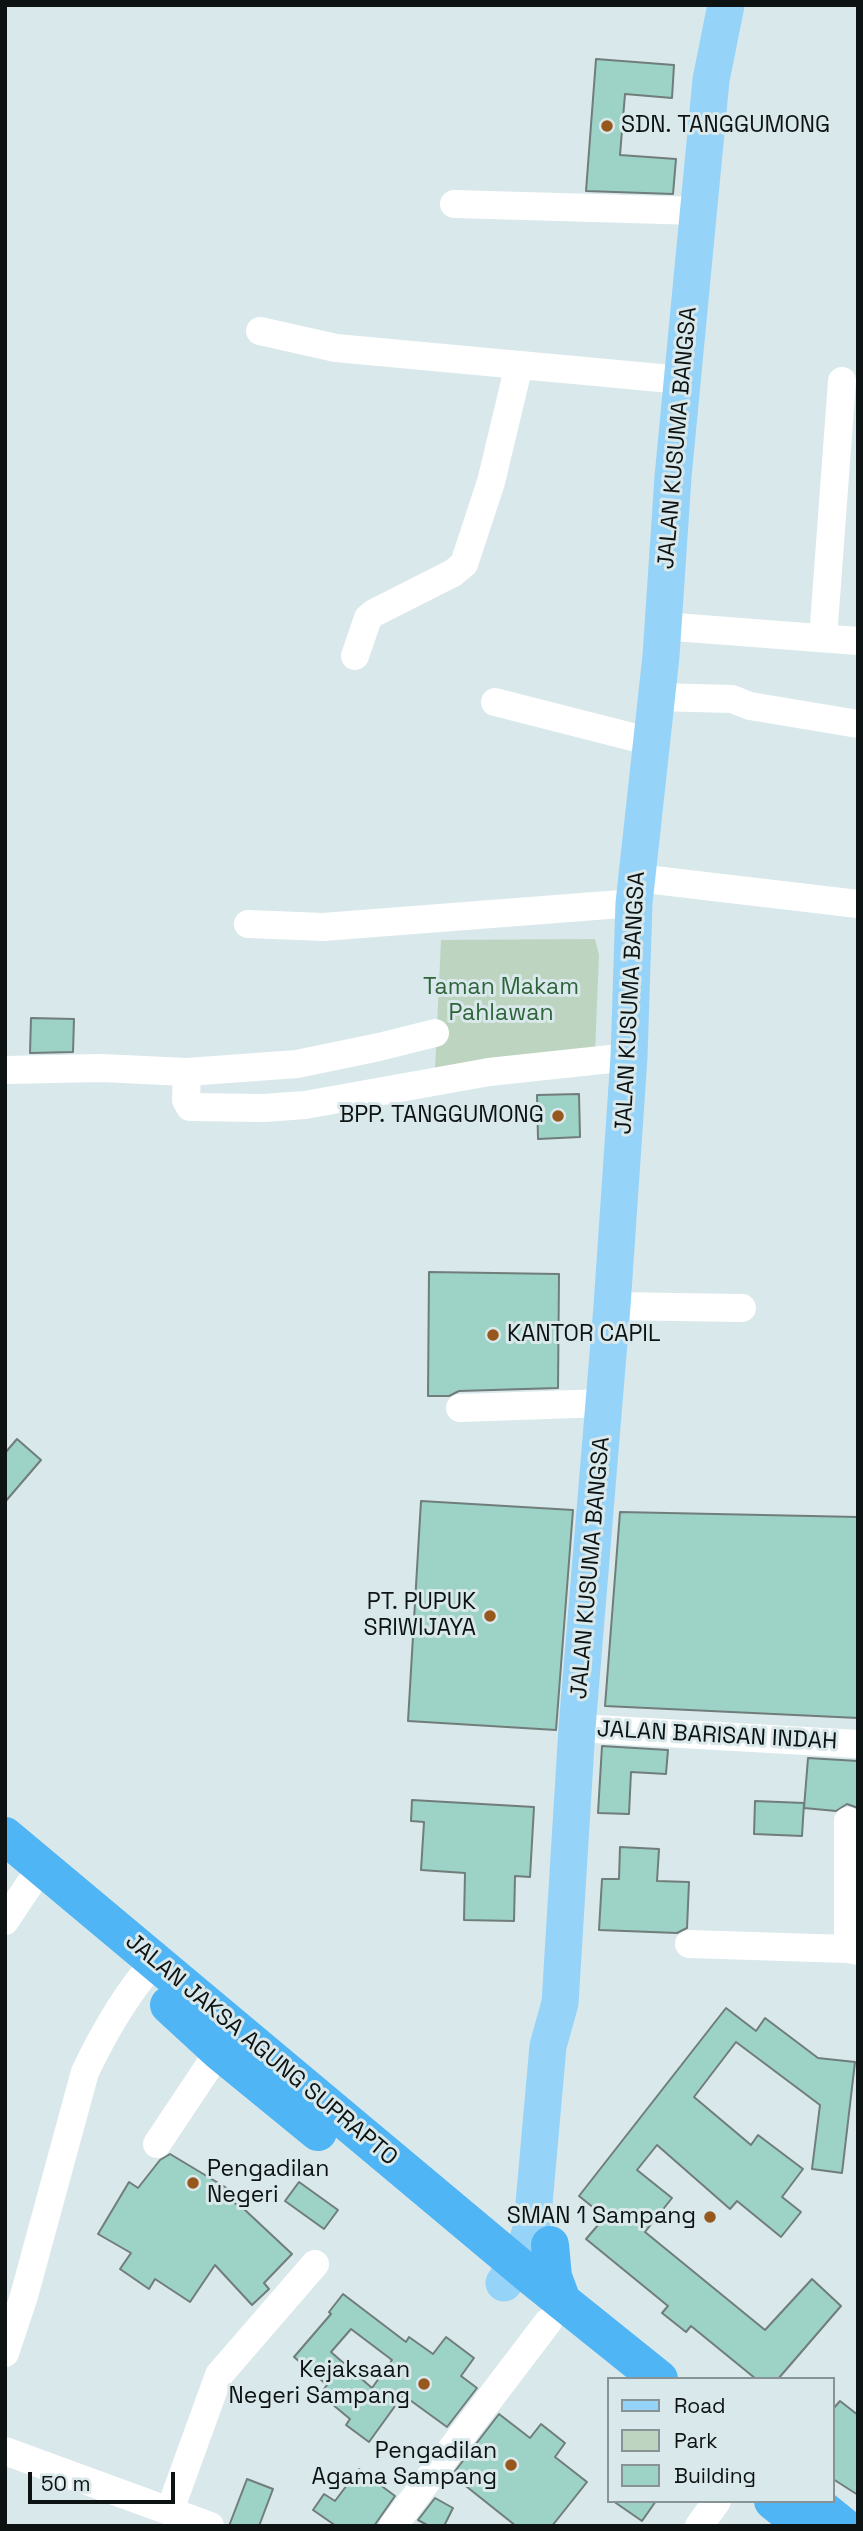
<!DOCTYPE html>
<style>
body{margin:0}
#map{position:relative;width:863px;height:2531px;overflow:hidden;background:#d9e8eb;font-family:"Space Grotesk",sans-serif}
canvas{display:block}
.frame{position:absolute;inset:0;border:7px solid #0d1313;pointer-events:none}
.legend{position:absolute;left:607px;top:2377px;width:228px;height:126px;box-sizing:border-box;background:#d9e8eb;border:2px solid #879395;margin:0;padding:9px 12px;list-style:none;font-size:21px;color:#0d1313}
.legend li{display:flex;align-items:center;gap:14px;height:35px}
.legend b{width:35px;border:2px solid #879395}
.scale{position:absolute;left:28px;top:2472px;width:147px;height:32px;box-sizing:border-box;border:4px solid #0d1313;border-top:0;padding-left:9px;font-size:21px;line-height:24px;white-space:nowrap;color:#0d1313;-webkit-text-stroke:5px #d9e8eb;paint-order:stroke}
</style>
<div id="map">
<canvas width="863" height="2531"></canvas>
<div class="frame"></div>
<ul class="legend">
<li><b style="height:9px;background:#96d3f8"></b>Road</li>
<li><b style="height:19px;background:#bdd5c0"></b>Park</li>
<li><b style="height:19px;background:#9dd2c6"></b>Building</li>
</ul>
<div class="scale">50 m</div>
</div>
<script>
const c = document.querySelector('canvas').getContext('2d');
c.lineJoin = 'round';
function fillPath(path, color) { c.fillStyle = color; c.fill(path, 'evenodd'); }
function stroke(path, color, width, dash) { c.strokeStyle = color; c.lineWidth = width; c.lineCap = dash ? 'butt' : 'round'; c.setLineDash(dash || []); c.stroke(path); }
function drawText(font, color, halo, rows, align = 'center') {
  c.font = font + ' "Space Grotesk",sans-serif'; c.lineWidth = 6; c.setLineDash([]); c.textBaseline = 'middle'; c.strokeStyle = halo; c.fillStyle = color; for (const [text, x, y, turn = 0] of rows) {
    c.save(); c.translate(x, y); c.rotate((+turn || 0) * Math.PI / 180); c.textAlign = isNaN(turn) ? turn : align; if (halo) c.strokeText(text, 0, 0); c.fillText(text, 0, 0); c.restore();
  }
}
fillPath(new Path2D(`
 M595 939 599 955 595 1053 435 1070 441 940Z`), '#bdd5c0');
const building = new Path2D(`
 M596 59 674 65 672 98 625 94 620 155 676 159 673 194 586 191Z
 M31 1018 74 1019 73 1052 30 1053Z
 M579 1094 580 1137 538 1139 537 1095Z
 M429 1272 559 1274 558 1388 459 1391 449 1396H428Z
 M17 1439 41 1460 5 1502V1453Z
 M421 1501 573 1510 556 1730 408 1721Z
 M620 1512 858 1517V1718L605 1706Z
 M602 1746 668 1750 666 1774 631 1772 629 1814 598 1813Z
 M808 1758 858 1761V1808L847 1804 836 1811 804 1808Z
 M412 1800 534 1807 530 1877 515 1876 514 1921 464 1920 465 1873 421 1870 424 1822 411 1821Z
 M755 1801 804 1803 802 1836 754 1834Z
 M620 1847 659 1849 657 1881 689 1882 687 1928 677 1933 599 1930 602 1879H619Z
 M726 2008 756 2031 765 2018 818 2058 855 2062 842 2173 812 2169 820 2105 736 2042 694 2097 751 2145 758 2135 803 2169 782 2197 801 2212 781 2237 737 2201 730 2209 657 2145 637 2170 672 2198 645 2232 765 2330 812 2279 841 2306 778 2379H756L691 2326 686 2332 662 2313 668 2306 586 2239 605 2217 579 2196Z
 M170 2154 235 2193 230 2200 245 2210 292 2254 264 2283 269 2289 252 2305 215 2265 190 2302 155 2279 149 2289 120 2269 131 2253 98 2234 129 2182 138 2188 160 2160Z
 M299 2182 338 2210 324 2229 285 2201Z
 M343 2294 406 2342 409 2337 433 2354 446 2337 474 2358 461 2376 477 2388 447 2427 403 2395 369 2442 346 2425 350 2419 320 2394 327 2385 294 2357 331 2314 329 2312ZM351 2329 392 2360 372 2388 331 2352Z
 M840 2401 858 2415V2495L833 2479V2409Z
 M499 2414 530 2438 541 2424 565 2443 555 2457 587 2482 552 2526H516L452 2475Z
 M359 2469 395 2496 374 2526H336L313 2510 324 2494 335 2501Z
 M247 2479 273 2489 259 2526H229Z
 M435 2498 453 2508 444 2526H429L418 2520Z
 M613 2501H656L642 2521Z`);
fillPath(building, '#9dd2c6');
stroke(building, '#707d7a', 2);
stroke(new Path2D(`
 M454 204 698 211
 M260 331 336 348 682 380
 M662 626 858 641
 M823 638 842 381
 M355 656 368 618 374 613 453 573 464 564 491 482 519 365
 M657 697 732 699 750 706 858 724
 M495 702 652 742
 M637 878 858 904
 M248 924 323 927 634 903
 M5 1070 101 1068 187 1072 186 1100 190 1107 264 1108 305 1105 489 1072 629 1057
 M187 1072 297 1064 379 1047 435 1033
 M612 1306 742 1308
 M460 1408 604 1403
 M577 1728 858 1744
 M848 1821V1949L858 1951
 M5 1921 29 1885
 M689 1944 848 1949
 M157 2144 219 2051
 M5 2353 24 2296 85 2072C104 2032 126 1994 155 1961
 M5 2451 210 2526
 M170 2510 219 2375 315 2264
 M393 2526 548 2322
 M699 2526 717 2501`), '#fff', 28);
stroke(new Path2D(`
 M504 2283 524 2252 532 2226 548 2046 560 2003 577 1728 612 1306 629 1057 634 903 661 656 673 477 711 80 726 5`), '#96d3f8', 37);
stroke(new Path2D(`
 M5 1836 532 2277 659 2379
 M169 2005 219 2051 318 2132
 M550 2245 553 2277 562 2301
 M773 2501 804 2526
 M812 2501 843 2526`), '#50b5f4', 38);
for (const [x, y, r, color] of [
 [607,126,7,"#97581e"],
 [558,1116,7,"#97581e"],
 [493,1335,7,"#97581e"],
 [490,1616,7,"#97581e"],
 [193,2183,7,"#97581e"],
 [710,2217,7,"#97581e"],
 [424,2384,7,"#97581e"],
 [511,2465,7,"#97581e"]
]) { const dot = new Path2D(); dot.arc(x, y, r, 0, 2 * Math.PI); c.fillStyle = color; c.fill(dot); stroke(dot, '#d9e8eb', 2.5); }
drawText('23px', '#0d1313', '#d9e8eb', [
 ["SDN. TANGGUMONG",621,126,"left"],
 ["BPP. TANGGUMONG",544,1116],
 ["KANTOR CAPIL",507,1335,"left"],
 ["PT. PUPUK",476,1603],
 ["SRIWIJAYA",476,1629],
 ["Pengadilan",207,2170,"left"],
 ["Negeri",207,2196,"left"],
 ["SMAN 1 Sampang",696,2217],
 ["Kejaksaan",410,2371],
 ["Negeri Sampang",410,2397],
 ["Pengadilan",497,2452],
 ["Agama Sampang",497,2478]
], 'right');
drawText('23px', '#0d1313', '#d9e8eb', [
 ["JALAN KUSUMA BANGSA",678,438,-85],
 ["JALAN KUSUMA BANGSA",631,1003,-87],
 ["JALAN KUSUMA BANGSA",591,1568,-85],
 ["JALAN BARISAN INDAH",717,1736,3],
 ["JALAN JAKSA AGUNG SUPRAPTO",261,2050,40]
]);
drawText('23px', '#2f643b', '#d9e8eb', [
 ["Taman Makam",501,988],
 ["Pahlawan",501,1014]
]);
</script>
